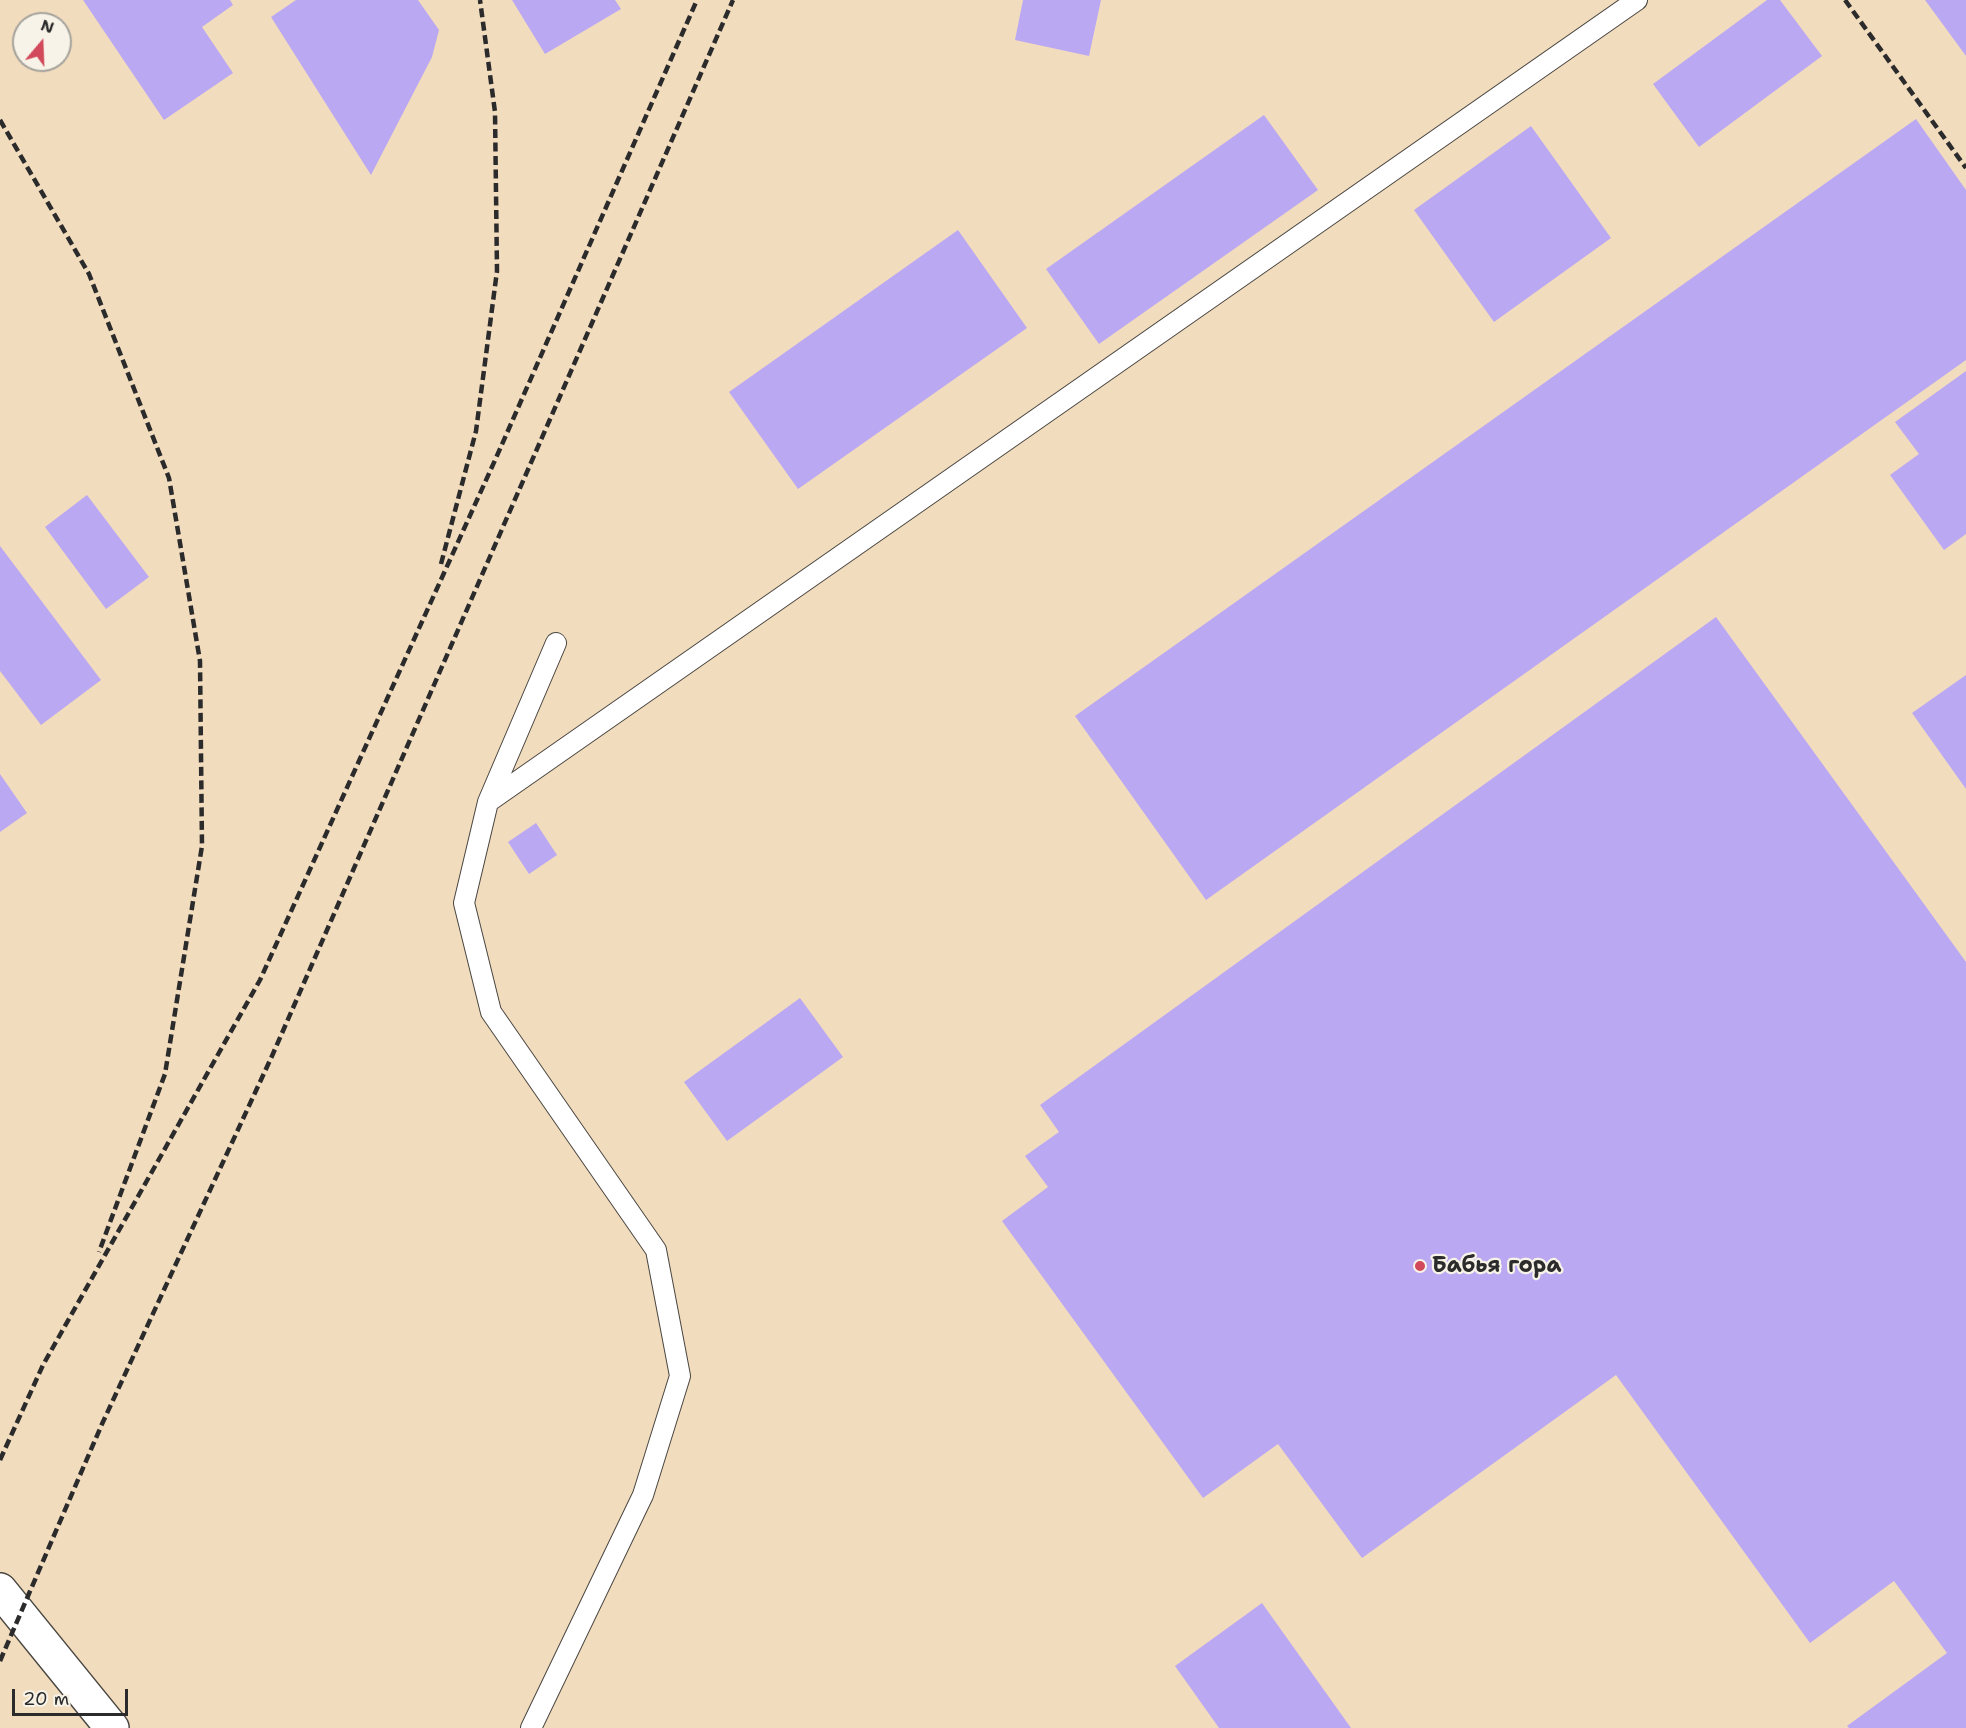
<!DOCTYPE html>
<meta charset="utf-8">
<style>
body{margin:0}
#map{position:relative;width:1966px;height:1728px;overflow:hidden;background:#f2dcbe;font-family:"Shantell Sans",sans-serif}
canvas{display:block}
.north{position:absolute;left:12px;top:12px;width:60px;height:60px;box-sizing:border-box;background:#f7f3e8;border:2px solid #a5a39c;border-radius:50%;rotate:19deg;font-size:16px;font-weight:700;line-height:24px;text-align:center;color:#2b2b2b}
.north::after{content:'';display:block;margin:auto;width:21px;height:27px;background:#d1495b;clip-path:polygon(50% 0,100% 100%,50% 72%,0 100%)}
.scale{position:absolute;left:12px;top:1689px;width:116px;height:27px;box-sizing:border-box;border:3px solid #2b2b2b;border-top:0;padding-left:8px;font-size:18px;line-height:21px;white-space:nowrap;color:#2b2b2b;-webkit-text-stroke:4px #f7f3e8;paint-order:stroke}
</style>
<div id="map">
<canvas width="1966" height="1728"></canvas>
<div class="north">N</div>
<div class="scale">20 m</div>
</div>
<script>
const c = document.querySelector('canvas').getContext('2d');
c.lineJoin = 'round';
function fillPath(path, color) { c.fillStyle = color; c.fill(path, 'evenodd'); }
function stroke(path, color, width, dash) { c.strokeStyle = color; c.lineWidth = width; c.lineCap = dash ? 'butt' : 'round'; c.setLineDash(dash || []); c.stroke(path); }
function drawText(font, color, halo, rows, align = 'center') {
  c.font = font + ' "Shantell Sans",sans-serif'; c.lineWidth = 4.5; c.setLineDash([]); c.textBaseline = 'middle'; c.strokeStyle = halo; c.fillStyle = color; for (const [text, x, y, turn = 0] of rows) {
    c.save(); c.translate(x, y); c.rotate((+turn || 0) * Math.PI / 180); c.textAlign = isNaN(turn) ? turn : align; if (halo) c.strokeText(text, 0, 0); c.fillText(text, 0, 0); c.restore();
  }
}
fillPath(new Path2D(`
 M83 0H230L233 5 202 27 233 73 164 120Z
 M296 0H418L439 30 432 57 371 175 271 17Z
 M512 0H615L621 9 545 54Z
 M1023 0H1101L1089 56 1015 40Z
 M1767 0H1780L1822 56 1699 147 1653 84Z
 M1925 0H1966V56Z
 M1264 115 1318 190 1099 344 1046 269Z
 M1916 119 1966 190V360L1206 900 1075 716Z
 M1531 126 1611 238 1494 322 1414 210Z
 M958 230 1027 328 798 489 729 392Z
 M1966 371V534L1944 550 1890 475 1919 454 1895 422Z
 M87 495 149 577 106 609 45 527Z
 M0 546 101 680 41 725 0 671Z
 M1716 617 1966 962V1728H1849L1847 1726 1947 1653 1894 1581 1810 1643 1616 1375 1362 1558 1278 1444 1203 1498 1002 1221 1048 1187 1025 1156 1059 1132 1040 1105Z
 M1966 675V789L1912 713Z
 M0 774 27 813 0 832Z
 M536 823 557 855 529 874 508 842Z
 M800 998 843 1057 727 1141 684 1082Z
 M1262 1603 1351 1728H1219L1175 1666Z`), '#bba8f2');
const lane = new Path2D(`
 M488 802 1637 0
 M531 1728 643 1495 680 1376 656 1250 491 1012 464 903 488 802 556 643`);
const secondary = new Path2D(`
 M0 1590 112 1728`);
stroke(lane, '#494641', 22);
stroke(secondary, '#494641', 36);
stroke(lane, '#fff', 20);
stroke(secondary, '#fff', 33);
stroke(new Path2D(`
 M1845 0 1966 168
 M0 120 89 274 169 478 200 661 202 846 165 1074 99 1252
 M441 564 476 431 497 271 495 112 480 0
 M0 1460 43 1365 260 980 496 458 697 0
 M0 1661 102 1424 272 1056 733 0`), '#2b2b2b', 4.5, [9, 4.5]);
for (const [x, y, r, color] of [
 [1420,1266,6,"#d1495b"]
]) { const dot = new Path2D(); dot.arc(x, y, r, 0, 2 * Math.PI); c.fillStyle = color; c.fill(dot); stroke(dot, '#f7f3e8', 2); }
drawText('bold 22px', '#2b2b2b', '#f7f3e8', [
 ["Бабья гора",1432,1266]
], 'left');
</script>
